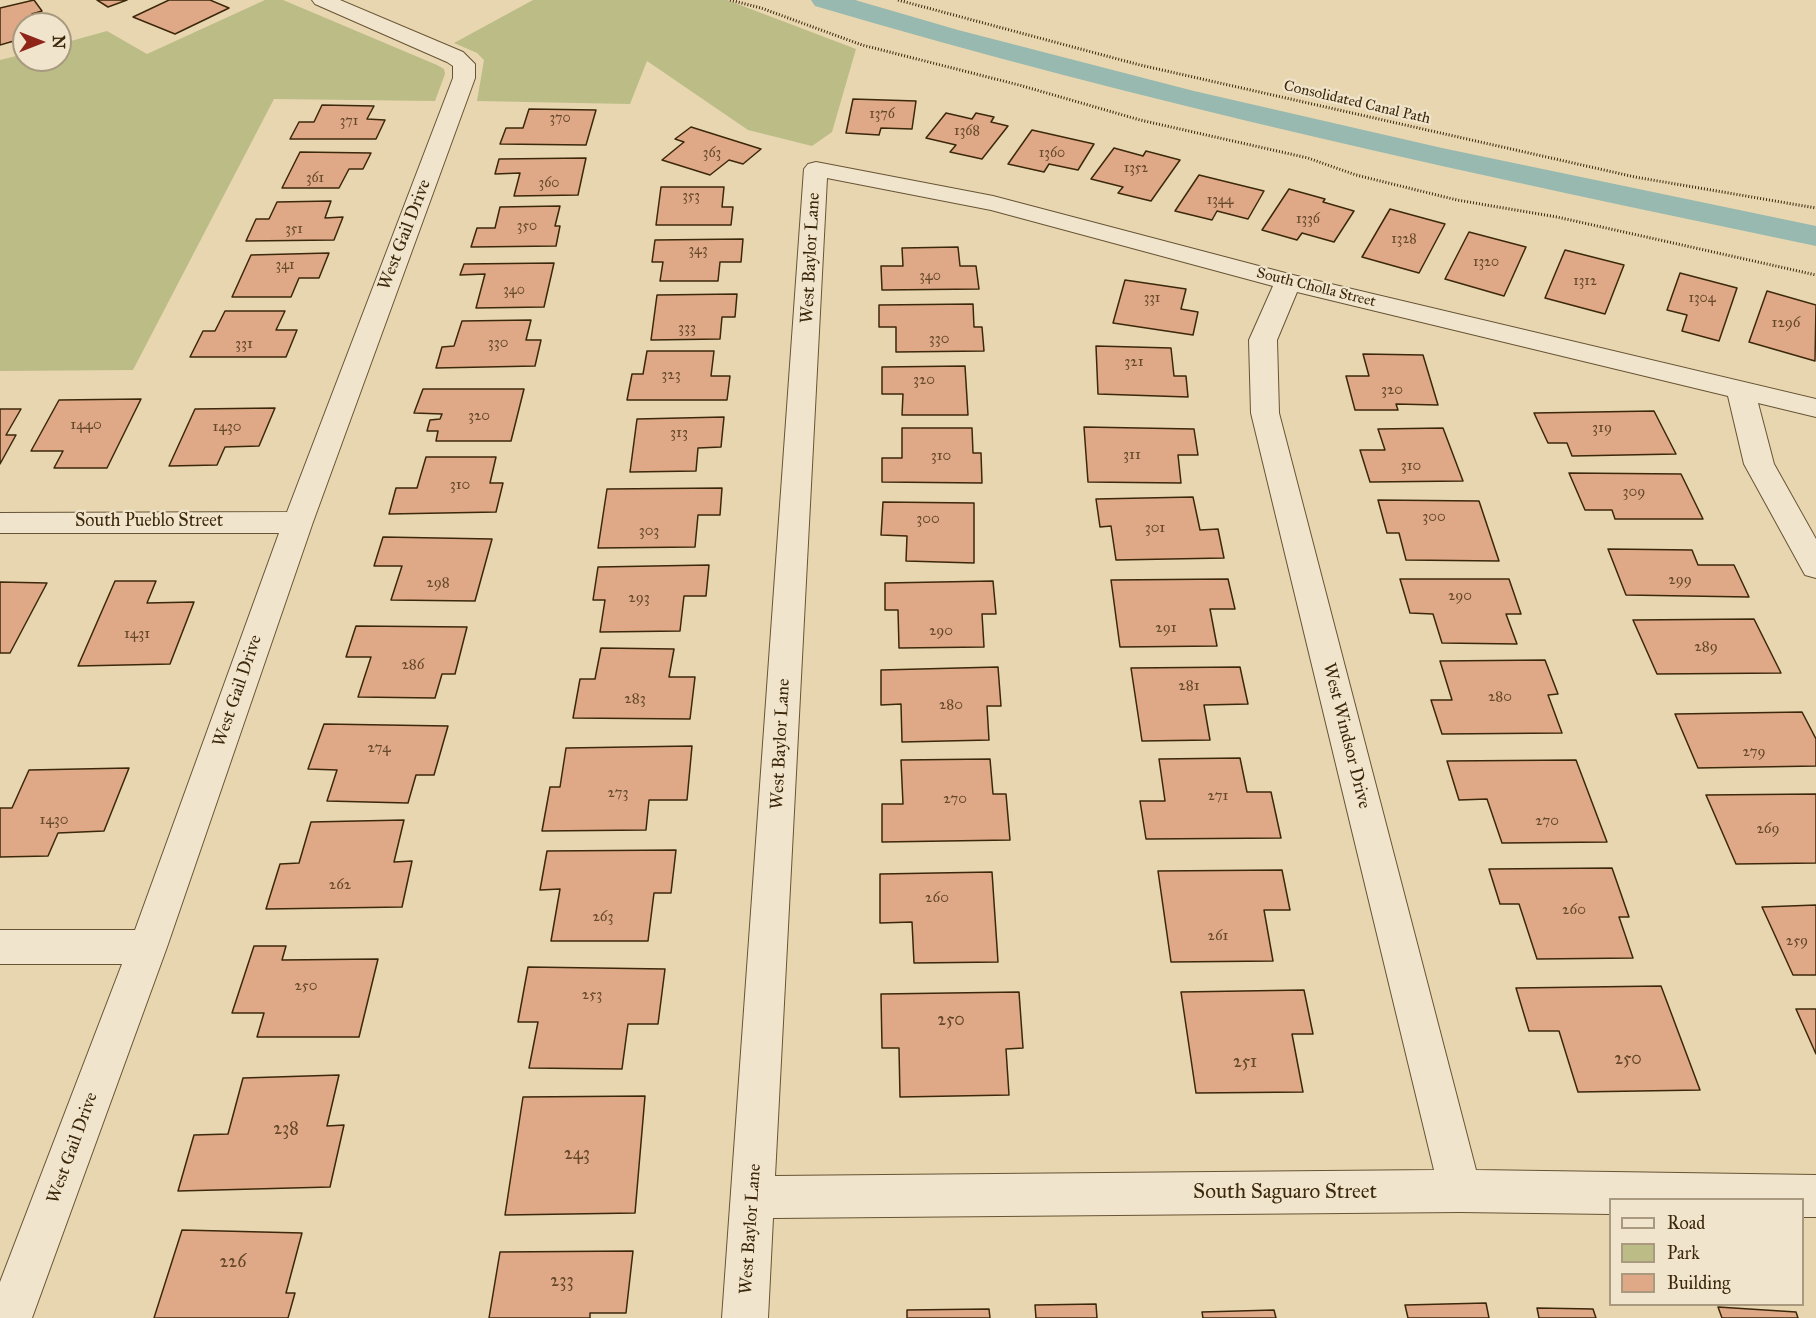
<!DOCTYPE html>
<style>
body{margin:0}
#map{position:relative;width:1816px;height:1318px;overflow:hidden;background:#e8d6b0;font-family:"IM FELL Great Primer",serif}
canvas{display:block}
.legend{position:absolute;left:1609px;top:1198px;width:195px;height:108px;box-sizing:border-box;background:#f0e4cc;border:2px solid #a8997f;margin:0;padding:8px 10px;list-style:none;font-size:18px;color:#3c280b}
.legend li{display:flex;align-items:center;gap:12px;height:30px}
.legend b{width:30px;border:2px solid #a8997f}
.north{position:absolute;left:12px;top:12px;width:60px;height:60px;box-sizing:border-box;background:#f0e4cc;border:2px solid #a8997f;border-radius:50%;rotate:90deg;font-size:16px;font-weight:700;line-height:24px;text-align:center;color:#3c280b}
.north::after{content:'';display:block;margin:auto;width:21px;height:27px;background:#8f2418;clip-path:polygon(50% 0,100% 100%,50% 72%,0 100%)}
</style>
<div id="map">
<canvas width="1816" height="1318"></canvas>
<ul class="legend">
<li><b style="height:8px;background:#f0e4cc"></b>Road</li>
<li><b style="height:16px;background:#bcbc87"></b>Park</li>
<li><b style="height:16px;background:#dfa987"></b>Building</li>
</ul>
<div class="north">N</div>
</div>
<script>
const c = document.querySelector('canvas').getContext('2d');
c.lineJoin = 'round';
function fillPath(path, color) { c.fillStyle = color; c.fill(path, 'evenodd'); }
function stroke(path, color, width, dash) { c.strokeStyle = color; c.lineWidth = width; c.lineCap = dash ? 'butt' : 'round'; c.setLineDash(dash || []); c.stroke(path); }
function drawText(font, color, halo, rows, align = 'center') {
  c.font = font + ' "IM FELL Great Primer",serif'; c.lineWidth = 4.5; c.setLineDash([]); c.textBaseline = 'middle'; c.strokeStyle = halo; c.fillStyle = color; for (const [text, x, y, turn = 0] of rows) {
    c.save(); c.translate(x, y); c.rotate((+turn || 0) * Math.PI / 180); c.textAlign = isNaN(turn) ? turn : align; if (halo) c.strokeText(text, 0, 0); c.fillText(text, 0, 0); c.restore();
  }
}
fillPath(new Path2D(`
 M265 0H283L437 65 444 69 445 74 435 101 274 99 133 370 0 371V60L24 54V60H60V44L107 31 147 54Z
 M533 0H727L856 49 832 132 812 146 748 130 647 61 630 104 477 101 484 60 477 53 454 43Z`), '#bcbc87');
fillPath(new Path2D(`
 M811 0H855L958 30 1194 91 1442 148 1816 226V246C1480 176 1145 104 815 6Z`), '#97b9af');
const building = new Path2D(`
 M34 0 42 11 32 14 39 24H24V38L0 45V8Z
 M97 0H127L108 7Z
 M169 0H210L229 8 175 34 133 17Z
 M853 99 916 101 912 129 881 128 879 135 846 133Z
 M322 105 374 106 367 119 385 120 376 139H290L299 122H314Z
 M529 109 596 110 586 145 500 144 506 128H523Z
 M946 113 972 119 976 113 994 117 991 122 1008 126 982 159 950 152 956 145 926 138Z
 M691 127 761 149 743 164 729 160 710 175 662 160 684 142 675 139Z
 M1032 130 1094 144 1078 170 1049 164 1044 172 1008 164Z
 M1114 148 1143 156 1146 151 1180 160 1151 201 1118 193 1123 187 1091 179Z
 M300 152 371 153 363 169H349L339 188H282Z
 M586 158 578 195 514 196 520 173 495 174 499 159Z
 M1199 175 1264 191 1248 219 1217 211 1212 220 1175 211Z
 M661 187H724L722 207H733L731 225H656Z
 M1289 189 1325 199 1323 202 1354 211 1334 242 1302 233 1297 240 1262 230Z
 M331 201 325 218 343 217 334 240 246 241 256 219H269L277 202Z
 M560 206 555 226H560L556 246 471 247 477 228H495L500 207Z
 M1390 209 1445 224 1419 273 1362 257Z
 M1469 232 1526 247 1504 296 1445 279Z
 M743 239 741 262H720L718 281H660L663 262H652L655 240Z
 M958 247 960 266H976L979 289 882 290 881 266H903L902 248Z
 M1565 250 1624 265 1605 314 1545 298Z
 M329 253 319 278H299L291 297H232L251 255Z
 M554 263 544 307 476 308 485 274 460 275 464 264Z
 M1680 273 1737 288 1719 341 1682 331 1687 315 1667 310Z
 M1125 280 1186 289 1181 309 1198 312 1193 335 1113 323Z
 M1767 291 1816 305 1815 361 1749 342Z
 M737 294 735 317H722L720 339 651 340 657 295Z
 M973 304 974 327H982L984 351 896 352V327H879V305Z
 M225 311H285L276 330H297L286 357H190L203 331H215Z
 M531 320 526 340H541L535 366 436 368 442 347 454 346 462 321Z
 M1096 346 1171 348 1174 376H1186L1188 397 1098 394Z
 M647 351H714L711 376H730L727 400H627L632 374H643Z
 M1363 354 1423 355 1438 405 1396 404 1398 410H1355L1346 376H1369Z
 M965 366 968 415H902L903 394H882V367Z
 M423 389H524L511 441H436L438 431H427L430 420 440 419 442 414 414 413Z
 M141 399 107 468H54L63 451H31L59 400Z
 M275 408 259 446 225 447 217 465 169 466 195 409Z
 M0 409H21L6 435H16L0 464Z
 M1654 411 1676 454 1572 456 1567 443H1548L1534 413Z
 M724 417 721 447 698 448 696 471 630 472 637 419Z
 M1084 427 1194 429 1198 455H1178L1181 483 1088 482Z
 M902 428H972L973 453H981L982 483 882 482V458H902Z
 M1443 428 1463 481 1370 482 1360 450H1385L1378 429Z
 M426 457H496L490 483H503L496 512 389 514 396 488H417Z
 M1569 473 1681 474 1703 519H1615L1612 510H1585Z
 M722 488 720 515H698L695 547 598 548 607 489Z
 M1193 497 1200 530 1218 529 1224 558 1116 560 1111 526 1100 527 1096 499Z
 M1378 500 1479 501 1499 561 1406 560 1399 533H1387Z
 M883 502 974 503V563L906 561 907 536 881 535Z
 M383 537 492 539 475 601 391 600 402 566H374Z
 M1608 549 1692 550 1698 565H1734L1749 597 1626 595Z
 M709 565 706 596H684L680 631 600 632 605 600H593L598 567Z
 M1228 579 1235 609H1210L1217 646 1120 647 1111 580Z
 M1400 579H1509L1521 614H1506L1517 644 1442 643 1433 614 1410 613Z
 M115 581H156L147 603 194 602 170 664 78 666Z
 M993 581 996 614H982L984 647 899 648 898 610H885V583Z
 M0 582 47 583 10 653H0Z
 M1754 619 1781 673 1657 674 1633 620Z
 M356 626 467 627 455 674H442L435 698 358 697 371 657H346Z
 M601 648 674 649 669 677H695L690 719 573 718 580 679H595Z
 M1545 660 1558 694 1548 695 1562 733 1442 734 1431 700H1452L1440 661Z
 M998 667 1001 706H987L989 740 902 742 901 704 881 705V670Z
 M1240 667 1248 704 1204 705 1210 740 1142 741 1131 668Z
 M1802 712 1816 739V766L1698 768 1675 714Z
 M324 724 448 726 434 775H416L408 803 327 801 337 770 308 769Z
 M692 746 687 800H649L646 830 542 831 550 787H560L566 748Z
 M1240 758 1247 792H1271L1281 838 1146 839 1140 801H1165L1159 759Z
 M990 759 993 794H1006L1010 840 882 842V804H903L901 760Z
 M1576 760 1607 842 1502 843 1487 799 1459 800 1447 761Z
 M129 768 104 831 58 833 48 856 0 857V808H12L29 770Z
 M1816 794V863L1736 864 1706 795Z
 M404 820 394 862 412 861 402 907 266 909 280 864 299 863 311 822Z
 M676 850 671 893H654L648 941H551L560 889 540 890 547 851Z
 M1612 868 1629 917H1619L1633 958 1537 959 1519 904H1500L1489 869Z
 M1282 870 1290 910H1264L1273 961 1171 962 1158 871Z
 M992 872 998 962 914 963 912 922 880 923V874Z
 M1816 905V975H1793L1762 907Z
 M254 946H286L282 960 378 959 359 1037H257L264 1013H232Z
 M528 967 665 969 658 1024H628L622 1069 529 1068 538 1022H518Z
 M1661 986 1700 1090 1578 1092 1559 1031H1529L1516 988Z
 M1304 990 1313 1034H1292L1303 1092 1196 1093 1181 992Z
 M1019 992 1023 1048 1006 1049 1009 1095 900 1097 899 1048H882L881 994Z
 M1796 1009H1816V1054Z
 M339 1075 327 1126 344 1125 330 1187 178 1191 194 1135 228 1134 243 1078Z
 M645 1096 635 1213 505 1215 523 1097Z
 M182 1230 302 1233 286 1293H295L288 1318H154Z
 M633 1251 626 1313H590V1318H489L500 1252Z
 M1486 1303 1489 1318H1408L1405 1305Z
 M1096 1304 1097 1318H1036L1035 1305Z
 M1718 1307 1796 1312 1798 1318H1722Z
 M1537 1308 1593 1309 1596 1318H1539Z
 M989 1309 990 1318H907V1310Z
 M1274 1310 1276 1318H1203L1202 1312Z`);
fillPath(building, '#dfa987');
stroke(building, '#3c280b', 1.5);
const minor = new Path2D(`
 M312 0H340L463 52 475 64V78L313 522 167 947 32 1318H0V1282L122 964H0V930H135L279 533H0V513L287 512 453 78V66L447 62 315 4Z
 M816 162 993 196 1293 275 1816 399V417L1758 403 1774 464 1816 539V578L1805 575 1744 464 1728 396 1297 292 1277 340 1279 413 1476 1170 1816 1175V1217H1802V1200H1610V1214L1460 1212 773 1218 768 1318H722L804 169 808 164ZM827 178 991 210 1273 286 1249 340 1251 413 1434 1170 775 1176Z`);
stroke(minor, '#675434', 2);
stroke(new Path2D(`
 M730 0 761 8 862 45 1019 85 1140 120 1308 158 1356 175 1457 200 1557 217 1816 275
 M898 0 1140 65 1635 177 1816 208`), '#3c280b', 3, [1, 2]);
fillPath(minor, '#f0e4cc');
drawText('14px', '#65482a', null, [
 ["1376",882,115],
 ["370",560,119],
 ["371",349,122],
 ["1368",967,132],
 ["363",712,154],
 ["1360",1052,154],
 ["1352",1136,169],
 ["361",315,179],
 ["360",549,184],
 ["353",691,197],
 ["1344",1220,201],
 ["1336",1308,220],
 ["350",527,227],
 ["351",294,230],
 ["1328",1404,240],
 ["343",698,251],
 ["1320",1486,263],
 ["341",285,266],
 ["340",930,277],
 ["1312",1585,282],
 ["340",514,291],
 ["331",1152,299],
 ["1304",1702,299]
]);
drawText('15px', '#3c280b', '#f0e4cc', [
 ["Consolidated Canal Path",1357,103,13],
 ["South Cholla Street",1316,288,14]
]);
drawText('15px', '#65482a', null, [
 ["1296",1786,323],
 ["333",687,328],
 ["330",939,339],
 ["330",498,343],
 ["331",244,344],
 ["321",1134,362],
 ["323",671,375],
 ["320",924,380],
 ["320",1392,390],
 ["320",479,416],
 ["1440",86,425],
 ["1430",227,427],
 ["319",1602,428],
 ["313",679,433],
 ["311",1132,455],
 ["310",941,456],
 ["310",1411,466],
 ["310",460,485],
 ["309",1634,492],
 ["300",1434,517],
 ["300",928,519],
 ["301",1155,528],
 ["303",649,531],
 ["299",1680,580],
 ["298",438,583],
 ["290",1460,596],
 ["293",639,598],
 ["291",1166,628],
 ["290",941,631],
 ["1431",137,634],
 ["289",1706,647],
 ["286",413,665],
 ["281",1189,686],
 ["280",1500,697],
 ["283",635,699],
 ["280",951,705],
 ["274",379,748],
 ["279",1754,752],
 ["273",618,793],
 ["271",1218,796],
 ["270",955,799],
 ["1430",54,820],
 ["270",1547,821],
 ["269",1768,829],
 ["262",340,885],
 ["260",937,898],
 ["260",1574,910],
 ["263",603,917],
 ["261",1218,936],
 ["259",1797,941],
 ["250",306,986],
 ["253",592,995]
]);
drawText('18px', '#3c280b', '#f0e4cc', [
 ["West Gail Drive",405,235,-69],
 ["West Baylor Lane",811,258,-87],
 ["South Pueblo Street",149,522],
 ["West Gail Drive",238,691,-71],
 ["West Windsor Drive",1346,736,76],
 ["West Baylor Lane",781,744,-87],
 ["West Gail Drive",73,1148,-70],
 ["West Baylor Lane",751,1229,-86]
]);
drawText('18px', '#65482a', null, [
 ["250",951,1021],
 ["250",1628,1060],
 ["251",1245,1063],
 ["238",286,1130],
 ["243",577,1155],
 ["226",233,1263],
 ["233",562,1282]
]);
drawText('21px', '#3c280b', '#f0e4cc', [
 ["South Saguaro Street",1285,1193]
]);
</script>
